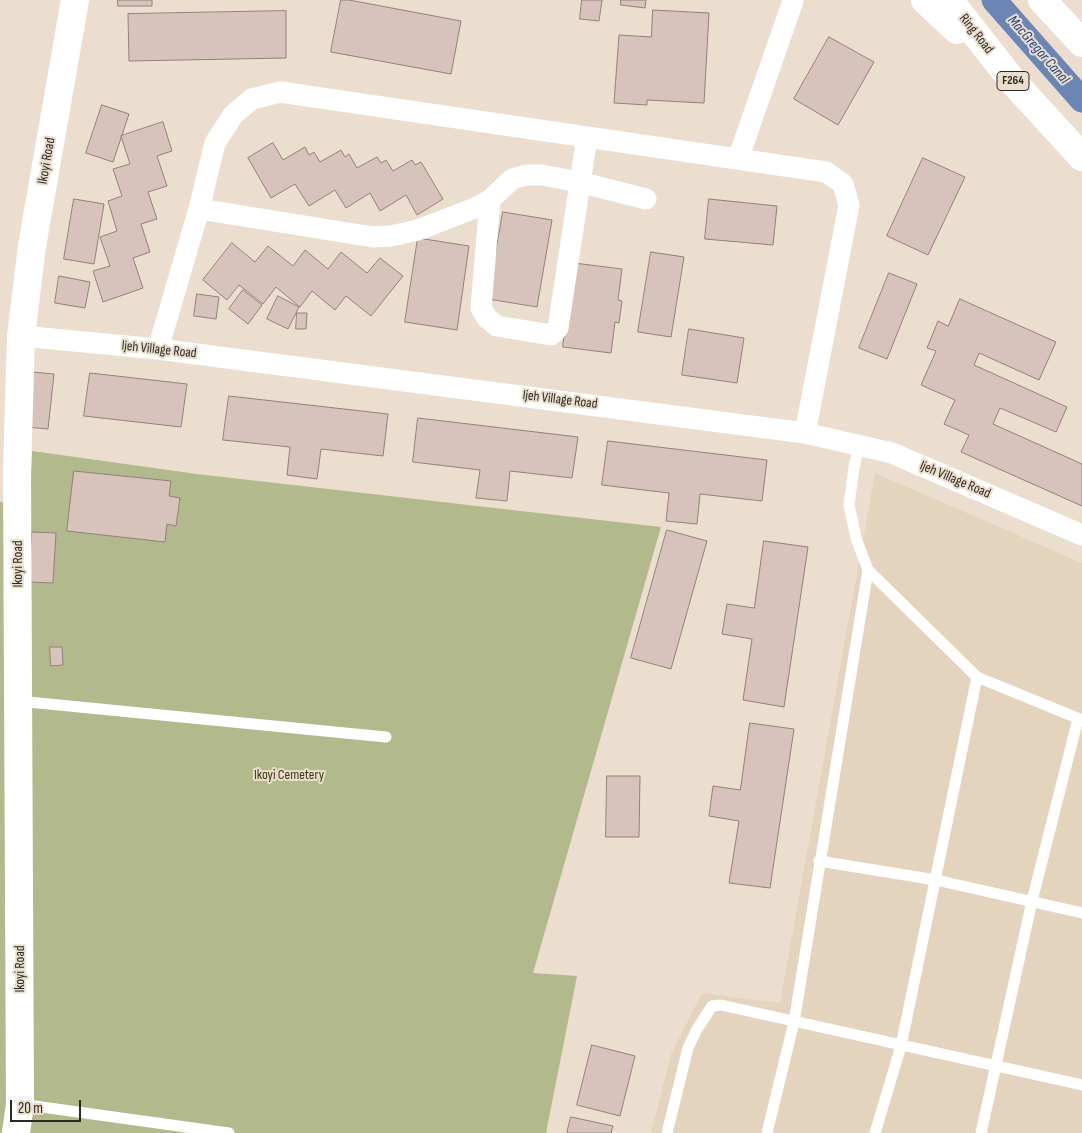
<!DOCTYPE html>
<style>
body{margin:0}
#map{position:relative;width:1082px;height:1133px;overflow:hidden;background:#ebdece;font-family:"Sofia Sans Condensed",sans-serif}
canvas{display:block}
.scale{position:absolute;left:10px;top:1100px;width:71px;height:22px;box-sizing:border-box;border:2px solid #2c2822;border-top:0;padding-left:6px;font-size:15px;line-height:18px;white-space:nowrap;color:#2c2822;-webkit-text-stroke:4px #ebdece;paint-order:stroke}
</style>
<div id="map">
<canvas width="1082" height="1133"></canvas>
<div class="scale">20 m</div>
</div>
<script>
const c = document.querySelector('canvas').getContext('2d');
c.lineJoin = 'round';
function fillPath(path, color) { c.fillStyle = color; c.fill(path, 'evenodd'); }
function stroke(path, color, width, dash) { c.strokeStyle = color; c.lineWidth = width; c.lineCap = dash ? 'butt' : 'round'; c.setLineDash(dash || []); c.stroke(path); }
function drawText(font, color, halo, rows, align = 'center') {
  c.font = font + ' "Sofia Sans Condensed",sans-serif'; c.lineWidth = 4; c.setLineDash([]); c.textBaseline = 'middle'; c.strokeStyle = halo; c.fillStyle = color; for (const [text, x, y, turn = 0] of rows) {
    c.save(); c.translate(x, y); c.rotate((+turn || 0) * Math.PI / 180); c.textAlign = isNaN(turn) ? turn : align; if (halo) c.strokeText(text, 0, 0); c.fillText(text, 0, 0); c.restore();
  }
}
fillPath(new Path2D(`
 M875 473 1082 563V1133H651L671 1054 702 993 780 1003Z`), '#e4d4bd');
fillPath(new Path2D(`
 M32 451 197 474 661 527 533 973 577 976 546 1133H0V502L30 506Z`), '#b2ba8d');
stroke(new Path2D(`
 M994 0 1082 100`), '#6b85b4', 25);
const building = new Path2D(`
 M118 0H152V6H118Z
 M341 0H349L461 21 451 74 331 52Z
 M582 0H602L599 21 580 19Z
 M621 0H646L645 8 621 5Z
 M653 10 709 13 704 103 647 100V105L614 103 619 35 651 37Z
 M286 11V58L129 61 128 14Z
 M829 37 874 62 838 125 794 99Z
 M102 105 129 114 113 162 86 153Z
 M163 122 172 151 157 156 167 186 148 192 157 219 141 224 150 252 133 258 143 288 103 302 93 271 110 266 100 237 117 231 108 201 122 196 113 169 130 164 121 136Z
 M273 143 283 160 305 147 309 155 314 152 320 162 341 150 345 157 349 154 357 168 377 157 381 163 386 160 393 171 412 160 415 165 421 162 443 199 417 215 406 195 380 211 370 193 346 208 335 190 309 206 295 184 271 198 248 158Z
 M923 158 965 177 928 255 887 236Z
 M74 199 104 204 94 264 64 259Z
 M709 199 777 206 773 245 705 239Z
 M503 212 552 220 537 307 488 299Z
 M418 238 469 246 457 330 405 322Z
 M232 243 255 262 268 246 293 266 305 250 328 269 341 252 367 273 380 258 403 276 371 316 346 296 335 310 312 291 300 307 276 287 263 304 239 285 227 300 203 280Z
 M651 252 684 257 671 337 638 332Z
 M574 263 622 269 618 300 622 301 619 323 615 322 611 353 563 347Z
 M889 273 917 284 887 359 859 348Z
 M59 276 90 282 85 308 55 303Z
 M243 290 262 305 248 324 229 309Z
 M197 294 219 297 216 319 194 316Z
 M278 296 299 307 288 329 267 319Z
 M960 299 1056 342 1039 380 979 353 974 365 1067 407 1056 432 1000 408 993 424 1082 464V506L961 452 969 435 944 424 955 400 921 385 936 351 927 348 938 321 948 326Z
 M297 313H307L306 329H296Z
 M689 329 744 338 737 383 682 375Z
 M32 372 54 374 48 429 26 427Z
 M90 373 187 384 181 427 84 416Z
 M229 396 388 414 383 456 321 449 317 479 287 475 290 447 223 440Z
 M418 418 578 437 572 478 510 471 507 501 476 498 480 470 413 462Z
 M608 441 767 460 762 501 700 494 697 524 666 521 669 493 602 485Z
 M74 471 171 481 169 496 180 498 176 526 167 524 165 542 67 531Z
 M667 530 707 541 671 669 631 658Z
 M32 532 56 533 53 583 29 582Z
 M764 541 808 547 784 707 743 700 752 639 722 634 727 604 754 608Z
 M50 647H62L63 665 51 666Z
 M750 723 794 729 770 888 729 883 739 821 709 816 713 786 740 790Z
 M607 776H640L639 837H606Z
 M592 1045 635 1056 620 1116 577 1105Z
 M571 1117 613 1126 611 1133H567Z`);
fillPath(building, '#d8c3bc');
stroke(building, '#938079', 1);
stroke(new Path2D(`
 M860 445 854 467 849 505 856 538 868 570 977 677 1082 720
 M18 701 386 737
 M819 861 936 880 1082 913
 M20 1104 229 1133
 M667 1133 688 1048 696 1031 712 1006 721 1005 1082 1085
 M767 1133 794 1022 868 570
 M875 1133 901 1046 977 677
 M981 1133 1032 901 1078 719`), '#fff', 11);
stroke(new Path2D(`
 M738 159 793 1
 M490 200 481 308 487 318 497 326 551 335 558 328 587 137
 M199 209 373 237 391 236 418 230 475 208 490 200 512 179 526 175H542L579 182 646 199
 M21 336 158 349 805 433 892 453 1082 535
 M158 349 199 209 215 143 233 115 252 99 280 92 826 172 843 184 849 205 805 433`), '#fff', 21);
stroke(new Path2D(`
 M16 1133 20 1104 17 472 21 336 32 246 75 0`), '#fff', 28);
stroke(new Path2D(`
 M925 0 957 30
 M949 0 1015 84 1082 157
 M1042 0 1082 43`), '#fff', 28);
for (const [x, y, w] of [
 [1013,81,32]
]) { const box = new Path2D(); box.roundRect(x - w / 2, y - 9.5, w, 19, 4); c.fillStyle = '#ebdece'; c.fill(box); stroke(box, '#2c2822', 1); }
drawText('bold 12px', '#2c2822', null, [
 ["F264",1013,81]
]);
drawText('14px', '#2c2822', '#ebdece', [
 ["Ring Road",976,34,52],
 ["Ikoyi Road",47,161,-80],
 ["Ijeh Village Road",159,350,6],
 ["Ijeh Village Road",560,400,7],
 ["Ijeh Village Road",955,480,23],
 ["Ikoyi Road",18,564,-90],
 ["Ikoyi Road",20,969,-90]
]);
drawText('14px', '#353b0f', '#ebdece', [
 ["Ikoyi Cemetery",289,775]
]);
drawText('italic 15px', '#254380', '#ebdece', [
 ["MacGregor Canal",1038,50,49]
]);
</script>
